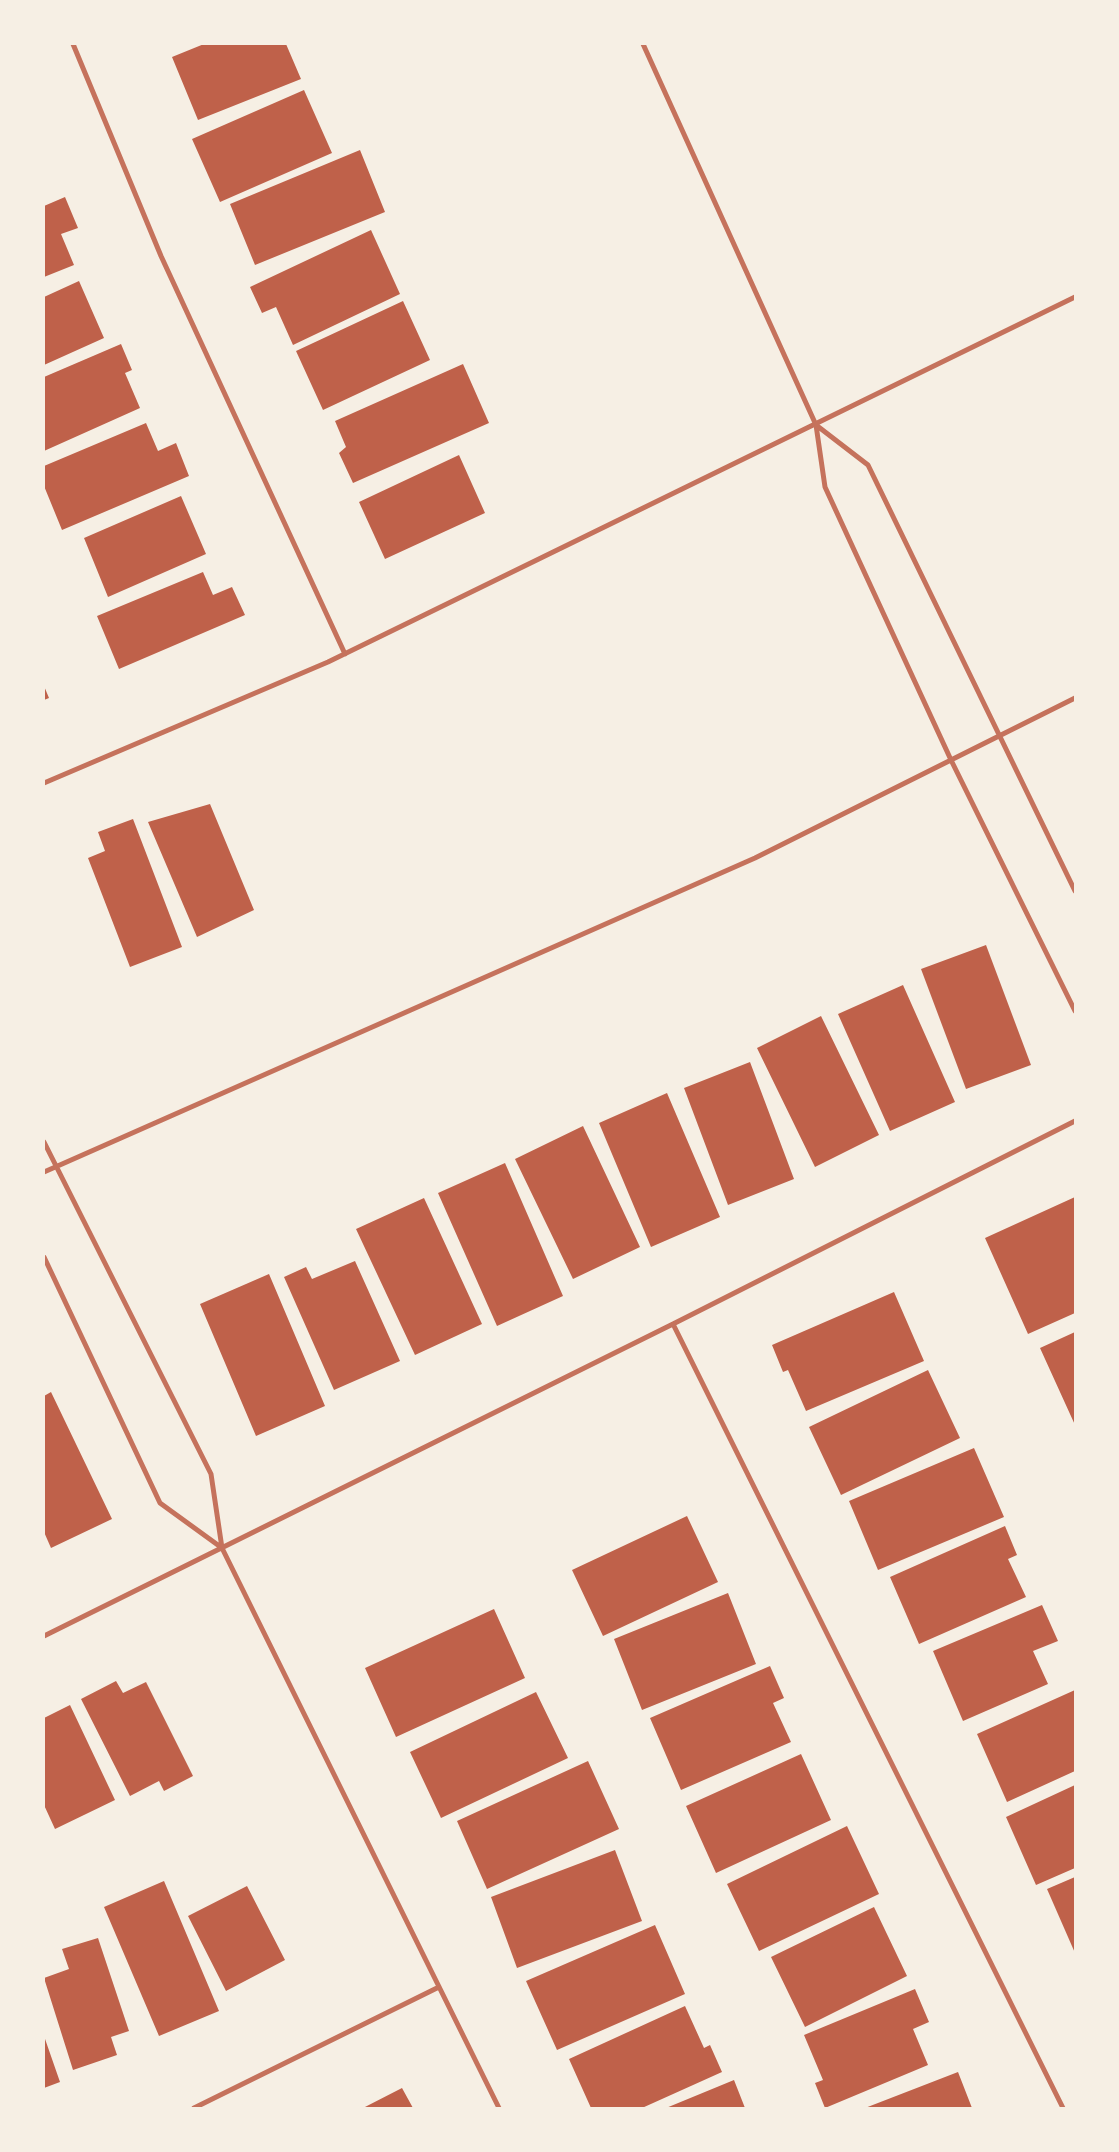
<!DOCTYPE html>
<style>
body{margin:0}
#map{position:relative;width:1119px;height:2152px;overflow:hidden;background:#f6efe4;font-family:Cabin,sans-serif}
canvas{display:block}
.frame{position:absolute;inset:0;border:45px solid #f6efe4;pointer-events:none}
</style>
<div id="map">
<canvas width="1119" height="2152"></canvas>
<div class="frame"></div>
</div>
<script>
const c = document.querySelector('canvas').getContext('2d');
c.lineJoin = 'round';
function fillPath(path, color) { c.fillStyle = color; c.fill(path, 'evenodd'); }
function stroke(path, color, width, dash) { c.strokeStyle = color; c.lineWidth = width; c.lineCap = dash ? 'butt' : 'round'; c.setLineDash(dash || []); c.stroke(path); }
fillPath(new Path2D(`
 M204 44H286L301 79 198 120 172 57Z
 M304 90 332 153 220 202 192 139Z
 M360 150 385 212 255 265 230 204Z
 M65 197 78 228 61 234 74 265 44 277V206Z
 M371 230 400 294 293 345 276 307 262 313 250 287Z
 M79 281 104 338 44 365V297Z
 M403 301 430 360 323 410 296 351Z
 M121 344 132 370 125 373 140 408 44 451V377Z
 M463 364 489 423 353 483 339 453 346 447 335 421Z
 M146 423 158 451 176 443 189 476 62 530 44 486V466Z
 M459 455 485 513 385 559 359 502Z
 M181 496 206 554 108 597 84 538Z
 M203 572 213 595 232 587 245 615 119 669 97 616Z
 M44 686 49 698 44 700Z
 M210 804 254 910 197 937 148 822Z
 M133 819 182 947 130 967 88 858 105 851 98 832Z
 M986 945 1031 1065 966 1089 921 969Z
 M903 985 955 1102 890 1131 838 1014Z
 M821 1016 879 1135 815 1167 757 1048Z
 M750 1062 794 1179 728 1205 684 1088Z
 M667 1093 720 1217 651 1247 599 1123Z
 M583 1126 640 1247 573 1279 515 1159Z
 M505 1163 563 1296 497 1326 438 1193Z
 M1075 1197V1313L1028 1334 985 1238Z
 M424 1198 482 1324 415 1355 356 1229Z
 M355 1261 400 1361 334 1390 284 1277 306 1267 312 1279Z
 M269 1274 325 1406 256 1436 200 1304Z
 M894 1292 924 1361 806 1411 788 1370 783 1372 772 1345Z
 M1075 1332V1425L1040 1348Z
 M928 1370 960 1438 841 1495 809 1427Z
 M51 1392 112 1519 51 1548 44 1532V1396Z
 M974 1448 1004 1517 878 1570 849 1501Z
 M687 1516 718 1582 603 1636 572 1570Z
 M1005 1526 1017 1555 1008 1559 1026 1597 919 1644 890 1577Z
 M728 1593 756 1664 642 1710 614 1639Z
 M1042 1605 1058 1641 1033 1651 1048 1684 963 1721 933 1651Z
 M494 1609 525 1678 396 1737 365 1668Z
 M770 1666 784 1698 773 1703 791 1742 681 1790 650 1718Z
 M116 1681 123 1693 146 1682 193 1776 164 1791 159 1781 130 1796 81 1699Z
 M1075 1690V1771L1007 1802 977 1734Z
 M536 1692 568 1758 441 1818 410 1752Z
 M70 1705 115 1800 55 1829 44 1805V1718Z
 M801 1754 831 1820 716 1873 686 1806Z
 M588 1761 619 1829 487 1889 457 1821Z
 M1075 1785V1868L1036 1885 1006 1817Z
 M847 1826 879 1894 759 1951 727 1884Z
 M615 1850 642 1921 517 1968 491 1897Z
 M1075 1877V1953L1047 1889Z
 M164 1881 219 2011 159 2036 104 1907Z
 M247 1886 285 1960 226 1991 188 1916Z
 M874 1907 907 1976 805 2027 771 1957Z
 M655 1925 685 1994 557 2050 526 1981Z
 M98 1938 129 2031 111 2037 117 2055 73 2070 44 1978 69 1969 62 1949Z
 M915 1989 929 2022 913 2029 928 2065 825 2108 815 2083 823 2080 804 2035Z
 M685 2006 704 2048 710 2045 722 2072 642 2108H591L569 2059Z
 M44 2036 60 2082 44 2088Z
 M958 2072 972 2108H865Z
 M734 2080 745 2108H666Z
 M402 2088 413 2108H363Z`), '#bf614a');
stroke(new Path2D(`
 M73 44 161 256 345 654
 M643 44 816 425 825 487 951 760 1075 1011
 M816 425 868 465 1075 891
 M44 783 328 662 1075 297
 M44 1142 211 1474 222 1548 499 2108
 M44 1172 755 858 1075 698
 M44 1257 160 1503 222 1548
 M673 1324 1063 2108
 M44 1636 673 1324 1075 1121
 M194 2108 439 1987`), '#c5725c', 5);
</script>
